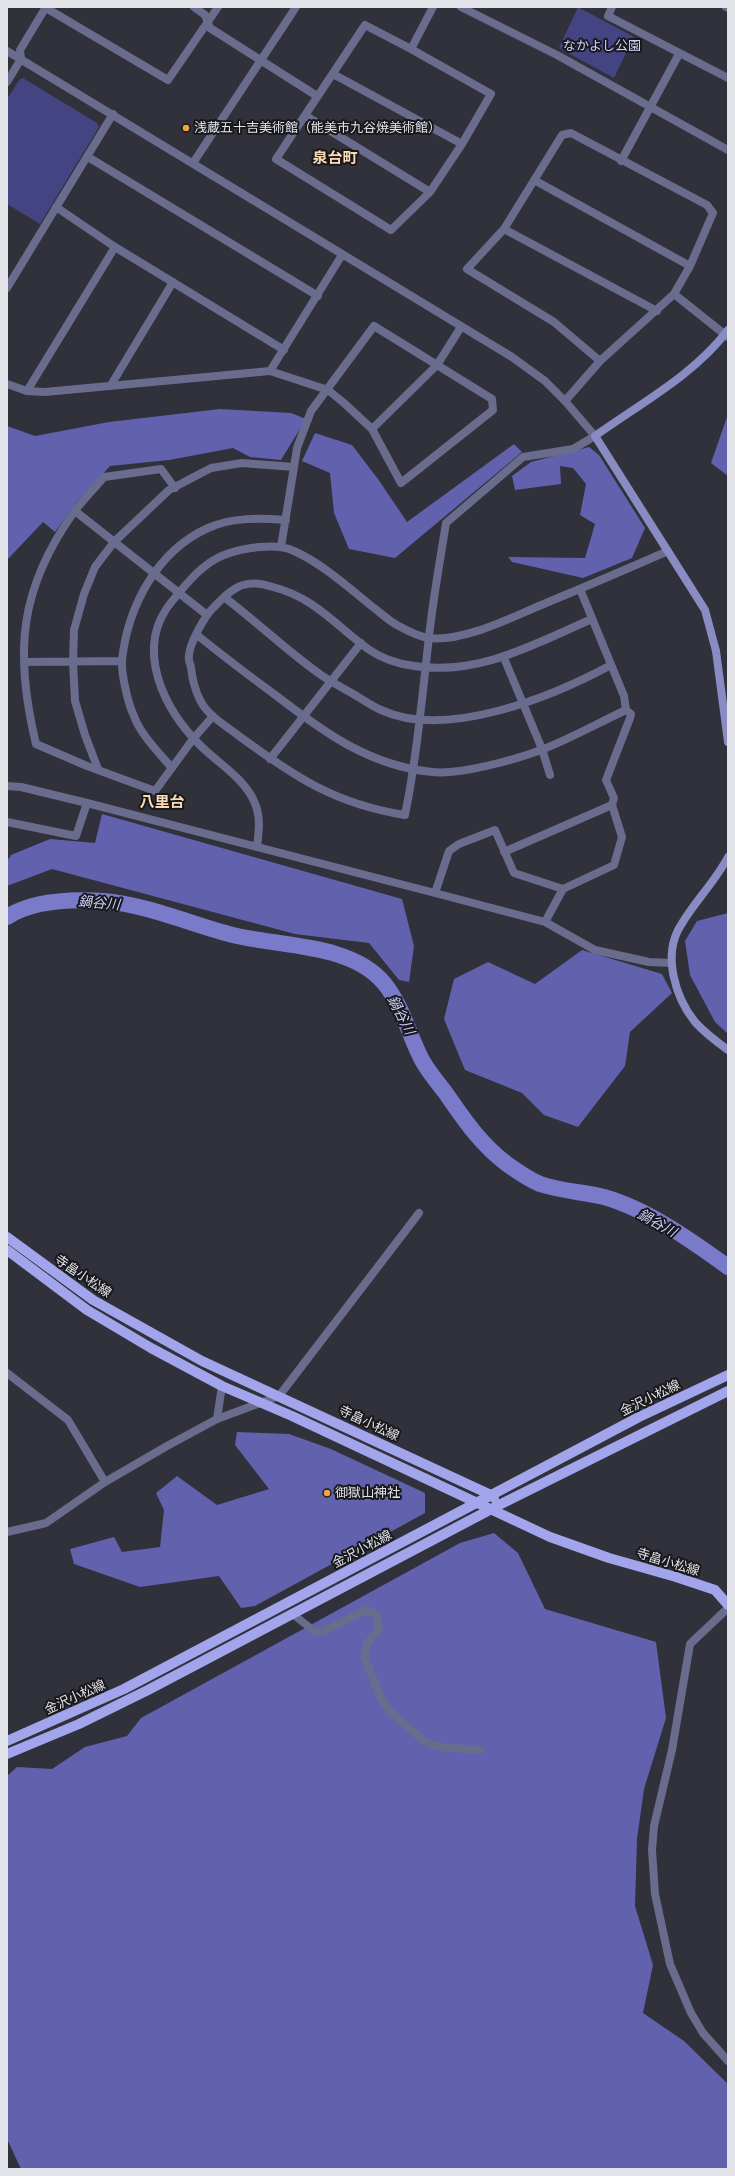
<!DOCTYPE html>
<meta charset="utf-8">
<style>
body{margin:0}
#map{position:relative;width:735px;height:2176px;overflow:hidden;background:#30313a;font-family:Ubuntu,sans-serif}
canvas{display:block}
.frame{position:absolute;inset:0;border:8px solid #e2e3e8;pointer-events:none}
</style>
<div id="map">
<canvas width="735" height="2176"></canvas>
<div class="frame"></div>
</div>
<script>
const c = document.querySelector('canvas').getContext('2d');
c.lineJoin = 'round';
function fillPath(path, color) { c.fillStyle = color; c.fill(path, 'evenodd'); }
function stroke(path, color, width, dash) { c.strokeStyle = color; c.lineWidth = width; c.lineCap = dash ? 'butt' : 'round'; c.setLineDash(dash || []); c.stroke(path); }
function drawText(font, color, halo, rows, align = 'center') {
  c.font = font + ' Ubuntu,"Noto Sans JP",sans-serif'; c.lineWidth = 4; c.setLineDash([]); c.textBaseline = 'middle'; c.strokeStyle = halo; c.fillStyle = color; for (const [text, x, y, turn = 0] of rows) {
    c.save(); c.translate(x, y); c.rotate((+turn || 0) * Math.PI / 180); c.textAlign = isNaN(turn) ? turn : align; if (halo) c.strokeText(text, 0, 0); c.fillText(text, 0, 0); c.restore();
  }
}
fillPath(new Path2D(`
 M578 7 634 37 614 78 559 48Z
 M23 78 97 123 99 127 40 224 7 204V99L20 79Z`), '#454482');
fillPath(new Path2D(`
 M220 409 291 413 306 419 281 460 250 457 233 448 169 460 110 466 75 504 55 532 43 522 7 560V426L35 436 109 422Z
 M728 414V476L711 463Z
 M315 433 352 445 378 479 407 522 514 444 522 452 395 558 349 549 334 513 330 473 302 461Z
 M589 447 599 455 645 528 632 558 583 578 512 562 508 557 585 558 595 524 580 515 586 484 573 468 560 466 561 484 515 490 512 476 531 462Z
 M102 814 402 899 414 946 409 982 399 980 369 943 295 934 52 869 7 886V861L11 855 50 839 95 843Z
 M728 913V1034L715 1022 690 975 685 941 697 921Z
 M582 950 662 974 672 993 630 1032 625 1066 578 1127 544 1115 522 1093 465 1070 444 1019 454 979 488 962 535 984Z
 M237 1432 289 1434 331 1449 425 1493V1513L255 1606 241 1608 219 1576 140 1587 74 1564 70 1549 114 1537 122 1552 160 1547 164 1510 156 1493 177 1476 217 1505 269 1489 235 1445Z
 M494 1533 518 1553 545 1609 656 1642 666 1718 644 1789 637 1839 635 1906 653 1965 643 2013 684 2041 728 2084V2169H21L7 2139V1776L17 1767 52 1769 85 1747 127 1736 141 1718 460 1543Z`), '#6161ae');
stroke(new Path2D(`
 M7 917C33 900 73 899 104 901 147 905 188 923 229 934 276 947 350 942 384 983 402 1005 409 1035 422 1060 428 1071 437 1082 445 1092 463 1118 480 1144 507 1164 517 1171 528 1179 540 1184 561 1191 583 1192 604 1197 647 1209 692 1241 728 1267`), '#797aca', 16);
stroke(new Path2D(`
 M194 7 205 15 210 28 317 96
 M612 7 608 16 728 78
 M726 7 728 8
 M46 8 168 80 218 7
 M365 25 411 49 491 94 462 144 430 192 391 230 276 159Z
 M411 49 433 7
 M21 59 20 50 46 7
 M333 74 462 144
 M306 116 430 192
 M88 157 318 296
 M621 161 679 54
 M534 180 690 266
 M56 207 115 247 284 350
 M504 229 657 311
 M674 294 728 337
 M270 371 328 390 344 403 372 429 401 483 493 410 492 399 374 326 311 411 297 448 294 467
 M111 385 173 282
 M27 391 115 247
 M565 401 600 361 674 294 690 266 713 213 707 205 571 133 562 135 504 229 467 269 554 322 600 361
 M372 429 437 365 461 327
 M175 488 161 469 104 477C94 489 83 500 74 512 19 589 14 653 36 744L87 766 155 791 193 739 213 716
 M75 511 207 615
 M224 597C257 622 287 651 321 675 331 682 343 688 355 695 363 700 372 706 381 710 446 740 552 697 611 665
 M592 619C534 644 479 676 414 666 398 664 381 658 368 649 334 624 315 598 273 587 264 584 252 582 243 585 232 588 221 600 213 608 204 617 190 643 189 655 188 659 190 664 191 667 192 678 195 690 200 700 207 715 226 726 239 736 295 777 335 804 405 815 417 756 422 697 429 637 433 599 440 561 446 523L523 457 573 449 595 436
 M197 635C222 655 248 675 274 694 322 731 369 766 432 772 460 775 514 760 541 750 570 739 598 723 626 710L624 696 580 589
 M504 658 542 749 550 775
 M24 662 122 661
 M270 759 361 643
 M172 768C160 754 140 734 134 716 128 704 121 673 122 660 128 606 157 551 208 528 233 517 259 518 286 520
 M98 769 85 735 75 701 73 662 74 630 84 594 95 567 114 542 169 490 211 468 242 463 294 467 281 547
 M7 786 21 787 87 803 435 893 545 922 595 950 649 962 671 963
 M7 822 76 836 87 803
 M257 847C259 831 261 816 254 801 244 779 221 765 204 749 164 711 132 648 173 600 187 583 203 563 224 555 242 548 276 542 294 551 323 564 349 588 374 608 381 613 389 621 397 625 406 630 419 637 429 638 465 642 514 616 546 603 587 586 627 569 668 551
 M504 852 612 805
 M435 893 449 851 459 844 495 830 514 873 563 889 614 865 622 837 612 805 614 798 606 780 630 718 631 714 626 710
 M545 922 563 889
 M7 1373 68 1420 105 1482
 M279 1396 419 1213
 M217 1419 222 1386
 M294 1615 314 1631 322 1632 366 1610 376 1614 379 1628 367 1644 364 1656 380 1696 390 1712 424 1741 440 1747 480 1750`), '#6a6c8e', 8);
stroke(new Path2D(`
 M461 7 557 55 728 150
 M7 51 512 357 545 381 565 401 595 436
 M7 82 21 59
 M193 163 296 7
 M7 288 113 114
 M7 384 27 391 45 392 270 371 342 255
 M7 1532 46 1523 105 1482 167 1446 217 1419 279 1396
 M728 1608 690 1644 672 1750 654 1826 652 1850 655 1894 670 1964 691 2013 703 2033 728 2061`), '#6a6c8e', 8);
stroke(new Path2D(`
 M728 330C694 375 641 403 595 436L705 610 716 651 728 742
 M728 857C715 882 695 901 681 925 662 954 675 997 695 1022 704 1032 717 1042 728 1050`), '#898cc3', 8);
stroke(new Path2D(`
 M7 1237 93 1300 202 1361 491 1495 494 1498
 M7 1250 87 1310 151 1348 222 1386 292 1416 550 1537 609 1558 676 1577 715 1590 728 1605
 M7 1741 124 1689 639 1417 728 1375
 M7 1754 79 1724 148 1690 499 1505 728 1391`), '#a2a5eb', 10);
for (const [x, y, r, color] of [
 [186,128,4,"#f0a63e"],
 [327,1493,4,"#f0a63e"]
]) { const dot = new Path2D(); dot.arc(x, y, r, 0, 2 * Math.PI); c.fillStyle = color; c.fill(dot); stroke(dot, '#19191d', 1.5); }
drawText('13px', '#cfd3fe', '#19191d', [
 ["なかよし公園",602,46]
]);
drawText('13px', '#e2e3e8', '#19191d', [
 ["浅蔵五十吉美術館（能美市九谷焼美術館）",194,128],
 ["御獄山神社",335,1493]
], 'left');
drawText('13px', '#e2e3e8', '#19191d', [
 ["寺畠小松線",83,1276,34],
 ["金沢小松線",650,1398,-26],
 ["寺畠小松線",369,1423,25],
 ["金沢小松線",362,1549,-28],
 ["寺畠小松線",668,1562,17],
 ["金沢小松線",75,1697,-24]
]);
drawText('italic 14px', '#cbcef9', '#19191d', [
 ["鍋谷川",99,903,5],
 ["鍋谷川",401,1015,63],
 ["鍋谷川",657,1223,29]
]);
drawText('bold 15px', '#fadbb6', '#19191d', [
 ["泉台町",335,158],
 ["八里台",162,802]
]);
</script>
